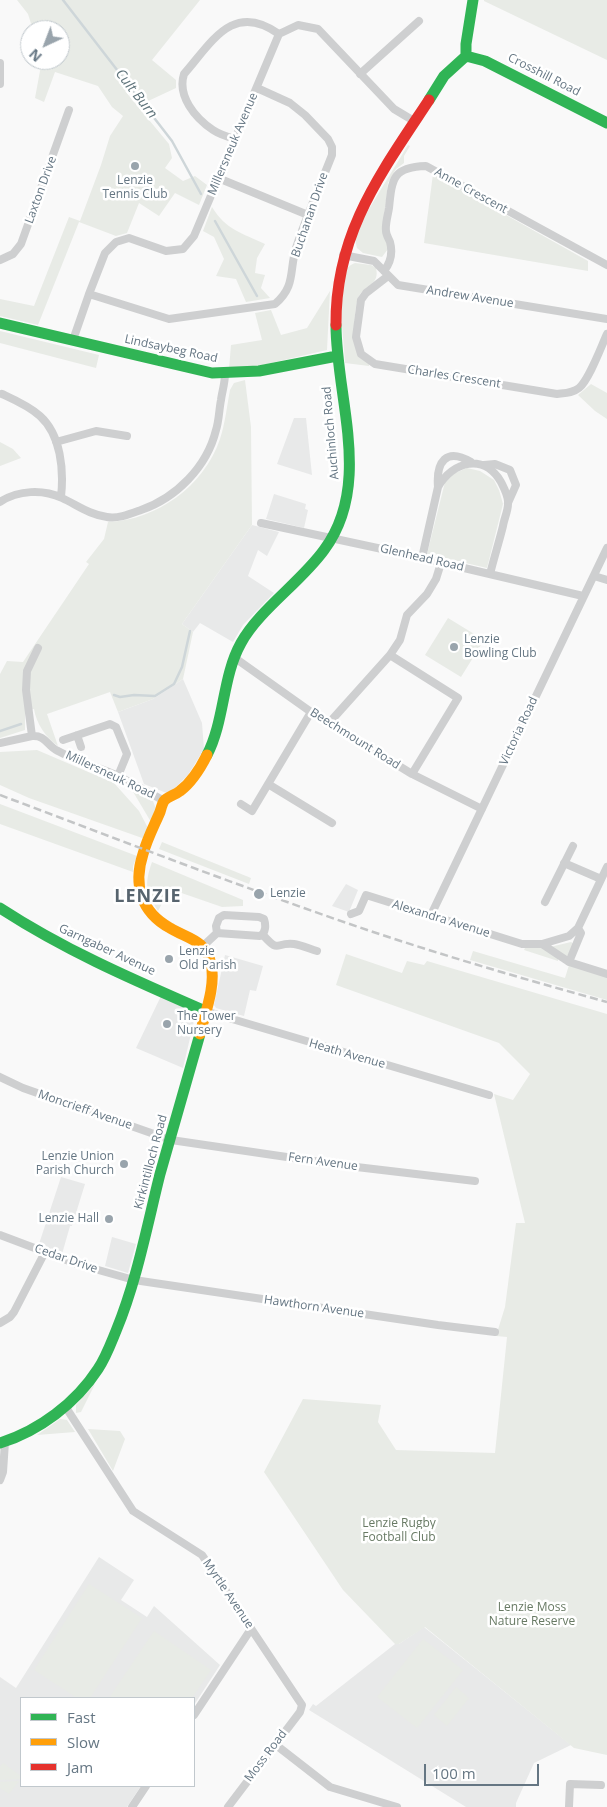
<!DOCTYPE html>
<style>
body{margin:0}
#map{position:relative;width:607px;height:1807px;overflow:hidden;background:#f9f9f9;font-family:"Open Sans",sans-serif}
canvas{display:block}
.legend{position:absolute;left:20px;top:1697px;width:175px;height:90px;box-sizing:border-box;background:#fff;border:1px solid #c1c8cd;margin:0;padding:6px 9px;list-style:none;font-size:15px;color:#657683}
.legend li{display:flex;align-items:center;gap:10px;height:25px}
.legend b{width:25px;border:1px solid #c1c8cd}
.north{position:absolute;left:20px;top:20px;width:50px;height:50px;box-sizing:border-box;background:#fff;border:1px solid #c1c8cd;border-radius:50%;rotate:223deg;font-size:14px;font-weight:700;line-height:20px;text-align:center;color:#657683}
.north::after{content:'';display:block;margin:auto;width:18px;height:22px;background:#99a4ac;clip-path:polygon(50% 0,100% 100%,50% 72%,0 100%)}
.scale{position:absolute;left:424px;top:1764px;width:115px;height:22px;box-sizing:border-box;border:2px solid #657683;border-top:0;padding-left:6px;font-size:15px;line-height:18px;white-space:nowrap;color:#657683;-webkit-text-stroke:4px #fff;paint-order:stroke}
</style>
<div id="map">
<canvas width="607" height="1807"></canvas>
<ul class="legend">
<li><b style="height:6px;background:#30b455"></b>Fast</li>
<li><b style="height:6px;background:#ff9f0a"></b>Slow</li>
<li><b style="height:6px;background:#e5322d"></b>Jam</li>
</ul>
<div class="north">N</div>
<div class="scale">100 m</div>
</div>
<script>
const c = document.querySelector('canvas').getContext('2d');
c.lineJoin = 'round';
function fillPath(path, color) { c.fillStyle = color; c.fill(path, 'evenodd'); }
function stroke(path, color, width, dash) { c.strokeStyle = color; c.lineWidth = width; c.lineCap = dash ? 'butt' : 'round'; c.setLineDash(dash || []); c.stroke(path); }
function drawText(font, color, halo, rows, align = 'center') {
  c.font = font + ' "Open Sans",sans-serif'; c.lineWidth = 5; c.setLineDash([]); c.textBaseline = 'middle'; c.strokeStyle = halo; c.fillStyle = color; for (const [text, x, y, turn = 0] of rows) {
    c.save(); c.translate(x, y); c.rotate((+turn || 0) * Math.PI / 180); c.textAlign = isNaN(turn) ? turn : align; if (halo) c.strokeText(text, 0, 0); c.fillText(text, 0, 0); c.restore();
  }
}
fillPath(new Path2D(`
 M294 418H306L312 475 277 464Z
 M274 494 306 504 305 509 308 510 304 528 266 519Z
 M252 525 279 532 267 556 258 550 248 576 274 593 243 625 233 642 200 623 193 632 182 624Z
 M183 679 202 723 204 749 188 775 169 794 144 784 118 712 153 699Z
 M346 884 358 890 349 912 332 906Z
 M225 955 263 966 256 991 250 990 244 1016 216 1008 214 1005Z
 M161 996 181 1005 188 1010 194 1021 183 1068 136 1048Z
 M61 1177 85 1184 72 1226H70L62 1254 39 1244Z
 M112 1237 136 1244 128 1273 105 1266Z
 M99 1557 134 1580 121 1600 147 1617 154 1606 220 1665 194 1705V1698H21V1786H141L127 1807H0V1677L16 1688Z
 M424 1627 571 1745 534 1763 516 1803V1807H466L309 1710 313 1704 316 1706 395 1644H399Z`), '#e8e9e9');
fillPath(new Path2D(`
 M17 0H200L152 60 176 80V88L146 102 132 84 125 91 169 144 172 158 165 168 183 181 195 176 207 185 199 205 175 193 159 216 139 203 127 233 116 236 79 222 38 325 0 316V299L34 306 69 217 80 221 101 165 110 136 123 116 112 107 98 86 55 72 44 102 35 98 42 60H60V30H33L28 14Z
 M484 0H607V60L484 1Z
 M408 145 410 146 404 156V163L396 169 388 183 383 226 388 249 382 257 363 253 357 248 355 239 358 227Z
 M433 174 588 261V271L424 243Z
 M212 207C226 230 242 233 265 244L257 258 255 273 265 275 261 288 270 298 246 302 236 279 216 276 224 259 214 237 203 231Z
 M355 263 371 265 376 268C380 285 366 284 359 296 355 302 354 330 353 339L369 364V366L345 363C344 336 337 298 344 273 346 268 350 265 355 263Z
 M330 291 327 350 254 367 229 369 231 345 262 340 255 313 271 310 281 335 307 328Z
 M0 331 99 355 96 368 0 343Z
 M245 380 251 427 252 525 182 624 193 632 183 679 153 699 118 712 110 692 47 714 58 746C46 738 36 723 34 709L25 710V730L0 738V674L7 661 23 662 89 564 86 562 104 539 108 522C157 520 204 486 220 439 225 424 227 406 230 390L234 383Z
 M591 384 607 393V419L595 411 578 395Z
 M0 442 13 449 21 458 0 466Z
 M467 468 480 471 494 480 499 490 503 504 487 568 427 554 445 482 455 473Z
 M448 618 484 640 461 677 425 655Z
 M37 750 114 783 139 811 148 828 145 839 29 798 0 785V752Z
 M132 790 153 801 156 809 151 822Z
 M0 804 137 856 133 866V872L0 824Z
 M162 842 251 878 249 884 159 849Z
 M152 862 243 900V906L222 907 170 889 158 911C146 891 144 885 152 862Z
 M571 942 574 944 566 958 550 947Z
 M541 947 558 958V961L524 950 525 948Z
 M473 951 565 978 569 965 607 977V1000L470 960Z
 M346 954 402 973 407 961 424 965 427 961 607 1014V1755L574 1748 425 1627 399 1644H395L343 1590 264 1472 303 1399 381 1405 378 1422 396 1450 495 1453 507 1337 496 1336 505 1307 516 1223H525L494 1094 513 1100 530 1074 499 1043 336 985Z
 M95 1384 81 1412 76 1413V1405Z
 M60 1419 67 1420 75 1432 37 1435Z
 M88 1429 120 1431 125 1439 113 1471Z
 M89 1584 142 1618 90 1698H77L34 1670Z
 M154 1631 211 1670 192 1698H109Z
 M423 1639 463 1670 417 1728 377 1697Z
 M456 1687 469 1698 447 1726 434 1715Z
 M3 1763 21 1776V1779L0 1780V1766Z
 M19 1781 9 1794 0 1788V1782Z`), '#e8ebe6');
stroke(new Path2D(`
 M63 0 172 141 201 194
 M215 221 257 296
 M114 695 120 697 134 695 155 696 174 684 182 667 190 631
 M0 731 21 724`), '#ced6d9', 2.5);
stroke(new Path2D(`
 M0 63V84
 M360 74 419 21
 M235 139C228 137 219 134 213 130 195 118 177 96 184 74 212 42 233 1 279 34
 M218 178 308 215
 M343 255 374 261 398 285 607 319
 M0 260 13 254 21 244 69 110
 M384 271C391 262 393 253 390 242 389 239 386 235 386 231 385 224 388 215 389 208 392 178 393 167 426 166L607 265
 M388 276 366 293 361 300 356 337 361 354 375 364 557 394C565 393 573 393 579 388 589 380 601 347 607 334
 M89 294 169 319 275 304C296 286 289 271 296 248 306 217 320 186 332 155V147L328 139 305 115 290 103 257 88
 M73 340 89 294 105 253 116 242 129 238 166 251 183 249 194 236 279 34 298 25 318 29 394 109 414 121
 M2 394C15 400 29 406 40 416 61 435 64 470 61 497
 M56 442 96 431 127 436
 M484 465 495 464 510 470 516 485 508 503
 M438 487C436 462 446 447 471 462
 M0 502C18 490 43 489 62 498 77 505 90 515 107 517 118 519 130 514 141 510 176 498 207 467 216 430 219 421 219 410 221 400 222 392 225 383 225 374
 M261 523 396 552 583 596
 M422 558 438 487C453 461 484 453 501 482 504 488 509 497 508 504 508 511 504 519 503 526 499 542 494 558 490 574
 M594 576 607 580
 M38 648 27 671 26 690 32 736C46 735 47 746 58 751 76 761 97 767 116 775 133 783 148 792 164 801
 M390 655 458 698 412 774
 M235 658 311 712 412 774 482 809
 M329 723 390 655 400 640 407 615 427 594 436 579 441 563
 M77 735 81 747
 M63 740 110 724 116 727 127 754 118 776
 M0 743 32 736
 M268 784 332 823
 M241 804 252 811 311 712
 M564 863 601 879
 M545 902 573 846
 M351 914 359 911 366 895 522 944H542L569 962 607 974
 M431 915 607 548
 M263 935C280 954 274 942 294 944 301 945 310 949 317 951
 M542 944 569 936 578 928
 M202 947 217 933 260 936C266 933 266 925 264 919L259 917 224 915 219 918 216 926 217 933
 M569 962 581 933 578 928 607 867
 M205 1011 489 1095
 M0 1077 23 1088 171 1140 348 1166 475 1181
 M0 1235 77 1264 134 1280 438 1325 495 1332
 M0 1323 10 1317 14 1312 45 1252
 M65 1406 133 1511 202 1555 302 1705 300 1712 228 1807
 M0 1480 3 1472 5 1442
 M194 1715 251 1629
 M276 1745 330 1787 397 1807
 M132 1807 146 1786
 M569 1807 570 1784 601 1785`), '#cecfd0', 8);
stroke(new Path2D(`
 M466 56 485 61 607 123
 M429 100 444 76 466 56V44L473 0
 M0 323 212 373 259 371 337 356
 M207 755C225 720 222 677 241 643 259 610 301 582 324 550 373 484 336 398 336 325
 M0 908C66 951 134 980 205 1011
 M0 1443C39 1431 76 1403 98 1369 106 1357 111 1343 116 1331 137 1280 147 1226 160 1174 173 1127 187 1081 200 1034`), '#30b455', 11);
stroke(new Path2D(`
 M200 1034C205 1013 216 986 211 964 205 939 188 939 170 928 141 912 133 885 143 854 147 839 154 826 160 812 161 809 162 804 164 801 167 797 175 795 180 791 192 782 200 769 207 755`), '#ff9f0a', 11);
stroke(new Path2D(`
 M336 325C335 233 381 173 429 100`), '#e5322d', 11);
stroke(new Path2D(`
 M0 795C101 833 202 872 304 908 404 944 505 974 607 1002`), '#c3c5c6', 2.5, [8, 4]);
for (const [x, y, r, color] of [
 [135,166,5,"#99a4ac"],
 [454,647,5,"#99a4ac"],
 [259,894,6,"#99a4ac"],
 [169,959,5,"#99a4ac"],
 [167,1024,5,"#99a4ac"],
 [124,1164,5,"#99a4ac"],
 [109,1219,5,"#99a4ac"]
]) { const dot = new Path2D(); dot.arc(x, y, r, 0, 2 * Math.PI); c.fillStyle = color; c.fill(dot); stroke(dot, '#fff', 2); }
drawText('12px', '#657683', '#fff', [
 ["Crosshill Road",544,75,27],
 ["Millersneuk Avenue",233,144,-67],
 ["Laxton Drive",41,190,-70],
 ["Anne Crescent",471,191,29],
 ["Buchanan Drive",310,215,-71],
 ["Andrew Avenue",470,297,9],
 ["Lindsaybeg Road",171,349,12],
 ["Charles Crescent",454,377,9],
 ["Auchinloch Road",331,433,-95],
 ["Glenhead Road",422,558,13],
 ["Victoria Road",519,731,-65],
 ["Beechmount Road",355,739,32],
 ["Millersneuk Road",110,775,25],
 ["Alexandra Avenue",441,919,17],
 ["Garngaber Avenue",107,950,25],
 ["Heath Avenue",347,1054,16],
 ["Moncrieff Avenue",85,1110,19],
 ["Kirkintilloch Road",151,1162,-75],
 ["Fern Avenue",323,1162,8],
 ["Cedar Drive",66,1259,19],
 ["Hawthorn Avenue",314,1307,8],
 ["Myrtle Avenue",228,1594,56],
 ["Moss Road",266,1756,-53]
]);
drawText('12px', '#657683', '#fff', [
 ["Lenzie",135,181,"center"],
 ["Tennis Club",135,195,"center"],
 ["Lenzie",464,640],
 ["Bowling Club",464,654],
 ["Lenzie",270,894],
 ["Lenzie",179,952],
 ["Old Parish",179,966],
 ["The Tower",177,1017],
 ["Nursery",177,1031],
 ["Lenzie Union",114,1157,"right"],
 ["Parish Church",114,1171,"right"],
 ["Lenzie Hall",99,1219,"right"]
], 'left');
drawText('12px', '#687a64', '#fff', [
 ["Lenzie Rugby",399,1524],
 ["Football Club",399,1538],
 ["Lenzie Moss",532,1608],
 ["Nature Reserve",532,1622]
]);
drawText('italic 14px', '#60757c', '#fff', [
 ["Cult Burn",136,94,52]
]);
c.letterSpacing = '1px';
drawText('bold 18px', '#57646e', '#fff', [
 ["LENZIE",148,897]
]);
c.letterSpacing = '0px';
</script>
